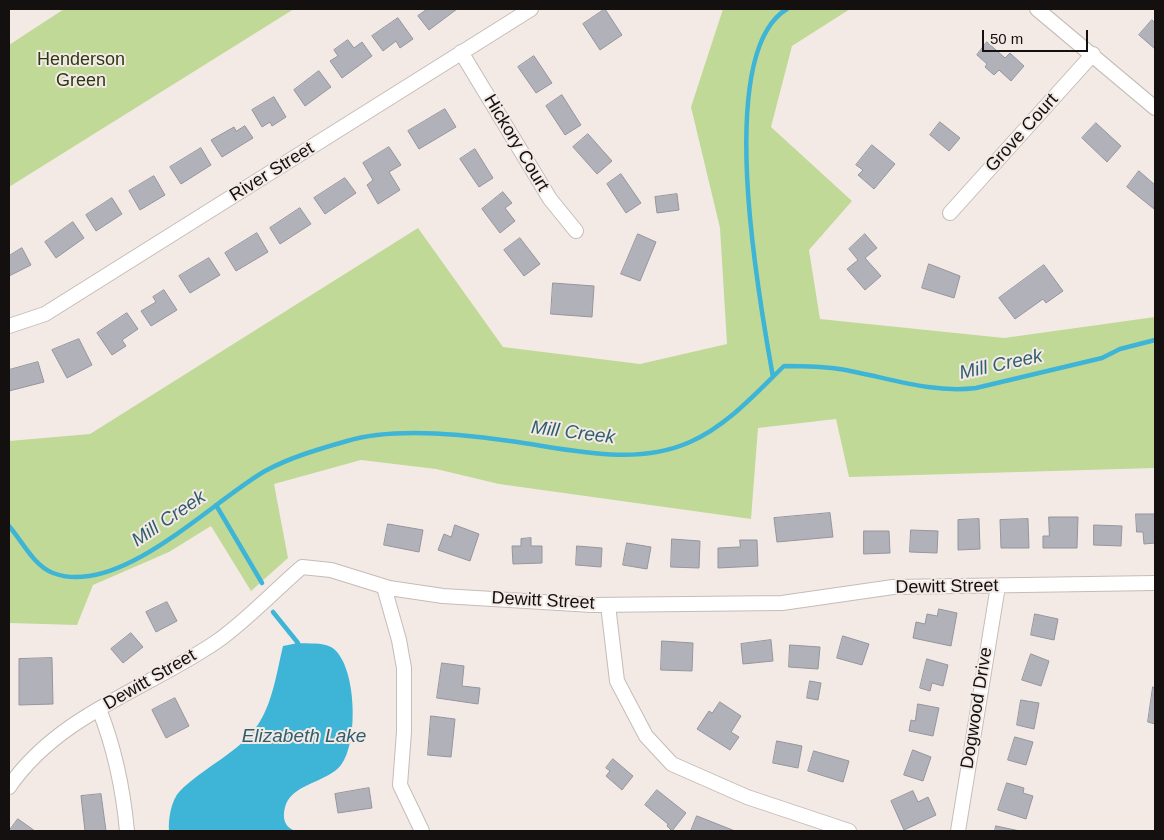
<!DOCTYPE html>
<style>
body{margin:0}
#map{position:relative;width:1164px;height:840px;overflow:hidden;background:#f3eae6;font-family:Helvetica,sans-serif}
canvas{display:block}
.frame{position:absolute;inset:0;border:10px solid #13100f;pointer-events:none}
.scale{position:absolute;left:982px;top:30px;width:106px;height:22px;box-sizing:border-box;border:2px solid #13100f;border-top:0;padding-left:6px;font-size:15px;line-height:18px;white-space:nowrap;color:#13100f;-webkit-text-stroke:4px #f3eae6;paint-order:stroke}
</style>
<div id="map">
<canvas width="1164" height="840"></canvas>
<div class="frame"></div>
<div class="scale">50 m</div>
</div>
<script>
const c = document.querySelector('canvas').getContext('2d');
c.lineJoin = 'round';
function fillPath(path, color) { c.fillStyle = color; c.fill(path, 'evenodd'); }
function stroke(path, color, width, dash) { c.strokeStyle = color; c.lineWidth = width; c.lineCap = dash ? 'butt' : 'round'; c.setLineDash(dash || []); c.stroke(path); }
function drawText(font, color, halo, rows, align = 'center') {
  c.font = font + ' Helvetica,sans-serif'; c.lineWidth = 4; c.setLineDash([]); c.textBaseline = 'middle'; c.strokeStyle = halo; c.fillStyle = color; for (const [text, x, y, turn = 0] of rows) {
    c.save(); c.translate(x, y); c.rotate((+turn || 0) * Math.PI / 180); c.textAlign = isNaN(turn) ? turn : align; if (halo) c.strokeText(text, 0, 0); c.fillText(text, 0, 0); c.restore();
  }
}
fillPath(new Path2D(`
 M64 9H294L9 187V45Z
 M723 9H850L792 46 771 127 852 201 809 250 820 319 1004 338 1155 317V468L849 477 836 419 758 428 751 519 499 484 436 469 361 460 274 484 288 558 251 591 211 526 169 552 93 585 77 625 9 623V441L90 434 418 228 503 347 640 364 727 344 720 228 691 107Z`), '#c1d997');
fillPath(new Path2D(`
 M298 643C308 644 322 642 331 647 357 662 359 743 341 765 328 782 295 783 286 804 282 816 283 827 296 831H169C168 820 171 800 180 791 203 767 240 753 259 723 273 701 277 671 283 646Z`), '#3eb4d7');
stroke(new Path2D(`
 M773 377C760 304 713 53 787 9
 M216 505 262 583
 M9 526C22 541 34 566 53 573 119 598 211 502 265 471 291 457 319 449 347 441 393 427 462 434 510 441 569 449 634 467 690 442 727 426 756 393 784 366 802 366 821 366 839 369 884 376 929 394 976 388L1102 358 1120 349 1155 340
 M273 612 298 643 296 647`), '#3eb4d7', 4.5);
const building = new Path2D(`
 M427 9H426H457L429 30 418 16Z
 M605 9 622 35 600 50 583 24Z
 M398 18 413 39 400 48 396 41 383 51 372 36Z
 M1152 20 1155 23V49L1139 35Z
 M348 40 354 48 362 42 372 56 342 78 330 61 338 56 334 50Z
 M987 42 1005 58 1010 53 1024 66 1011 81 999 70 994 75 985 67 987 64 977 55Z
 M534 56 552 83 536 93 518 67Z
 M319 71 331 87 305 106 294 90Z
 M562 95 581 125 565 135 546 106Z
 M274 97 286 117 272 126 270 122 262 127 252 110Z
 M445 109 456 127 419 149 408 131Z
 M940 122 960 138 949 151 930 135Z
 M1096 123 1121 146 1107 162 1082 138Z
 M245 126 253 138 222 157 211 140 234 127 236 131Z
 M588 134 612 161 597 174 573 147Z
 M872 145 895 164 874 189 858 175 863 170 856 165Z
 M389 147 401 165 389 172 400 190 378 204 367 185 373 180 363 163Z
 M201 148 211 165 181 184 170 167Z
 M475 149 493 178 479 187 460 159Z
 M1139 171 1155 185 1154 209 1127 187Z
 M621 174 641 203 626 213 607 184Z
 M154 176 165 195 140 210 129 191Z
 M345 178 356 193 325 214 314 198Z
 M503 192 512 203 505 208 515 221 500 233 482 209Z
 M677 194 679 210 657 213 655 197Z
 M112 198 122 214 96 231 86 215Z
 M300 208 311 224 280 244 270 228Z
 M73 222 84 238 56 258 45 242Z
 M257 233 268 252 236 271 225 253Z
 M638 234 656 242 640 281 621 274Z
 M865 234 877 248 865 258 881 276 865 290 847 269 858 260 849 249Z
 M520 238 540 264 524 276 504 250Z
 M22 248 31 265 9 276V256Z
 M209 258 220 275 190 293 179 276Z
 M929 264 960 276 954 298 922 288Z
 M1044 265 1063 291 1046 303 1043 299 1015 319 999 298Z
 M553 283 594 286 592 317 551 314Z
 M164 290 177 310 151 326 141 311 156 302 153 297Z
 M127 313 138 329 122 340 126 346 112 355 97 333Z
 M79 339 92 365 67 378 52 350Z
 M38 362 44 382 9 391V370Z
 M830 513 833 537 777 542 774 518Z
 M1136 514H1155V543L1144 544 1143 532H1137Z
 M1049 517H1078L1077 548H1043V536H1049Z
 M979 519 980 549 958 550V520Z
 M1028 519 1029 548H1001L1000 520Z
 M388 524 423 530 419 552 384 545Z
 M455 525 479 534 470 561 438 550 444 534 451 537Z
 M1094 525 1122 526 1121 546 1094 545Z
 M911 530 938 531 937 553 910 552Z
 M864 531H889L890 553 864 554Z
 M531 538V546H542V563L513 564 512 546H521V539Z
 M672 539 700 541 699 568 671 567Z
 M740 540H757L758 566 718 568V548L740 547Z
 M627 543 651 547 647 569 623 565Z
 M577 546 602 548 601 567 576 565Z
 M167 602 177 621 156 632 146 612Z
 M939 609 957 613 951 646 913 638 916 622 925 624 927 614 937 616Z
 M1035 614 1058 619 1054 640 1031 635Z
 M131 633 143 647 123 663 111 649Z
 M843 636 869 644 862 665 837 658Z
 M771 640 773 661 743 664 741 644Z
 M662 641 693 643 692 671 661 670Z
 M790 645 820 647 818 669 789 667Z
 M1031 654 1049 661 1041 686 1022 680Z
 M52 658 53 704 19 705V659Z
 M927 659 948 665 943 686 932 683 930 691 920 688Z
 M442 663 464 666 462 686 480 688 478 704 437 698Z
 M810 681 821 683 818 700 807 698Z
 M1153 687 1155 688V724L1148 722Z
 M175 698 189 726 166 738 152 710Z
 M1021 700 1039 703 1034 729 1017 725Z
 M720 702 741 716 731 732 739 737 730 750 697 729 709 711 712 713Z
 M918 704 939 708 933 736 909 731 911 720 915 721Z
 M431 716 455 719 451 757 428 755Z
 M1015 737 1033 742 1026 765 1008 760Z
 M777 741 802 746 798 768 773 763Z
 M913 750 931 757 923 781 904 775Z
 M814 751 849 761 843 782 808 771Z
 M613 759 633 776 622 790 606 776 610 771 606 768Z
 M1007 783 1024 788 1023 793 1033 796 1026 819 998 810Z
 M369 788 372 808 338 813 335 794Z
 M657 790 686 813 672 831 667 826 668 824 645 805Z
 M913 791 918 802 928 797 936 815 904 830 891 801Z
 M101 794 106 831H85L81 796Z
 M697 816 735 831H691Z
 M18 819 35 831H9Z
 M996 826 1020 831H995Z`);
fillPath(building, '#b1b2b9');
stroke(building, '#95959d', 1);
const street = new Path2D(`
 M1037 9 1155 108
 M461 52 550 199 576 231
 M950 213 1093 54
 M9 326 45 314 531 9
 M384 587 399 640 404 668V732L400 785 422 831
 M608 605 617 681 646 736 672 764 747 797 849 831
 M99 709C115 749 123 788 127 831
 M9 787C58 715 147 689 216 642 244 623 275 590 302 567L331 570 389 588 443 596 592 605 782 603 893 587 1155 583
 M958 831 998 586`);
stroke(street, '#c4bcb8', 16);
stroke(street, '#fff', 14);
drawText('18px', '#2d3815', '#f3eae6', [
 ["Henderson",81,60],
 ["Green",81,81]
]);
drawText('18px', '#13100f', '#f3eae6', [
 ["Grove Court",1022,133,-48],
 ["Hickory Court",516,143,59],
 ["River Street",272,172,-32],
 ["Dewitt Street",947,587,-1],
 ["Dewitt Street",543,601,3],
 ["Dewitt Street",150,680,-30],
 ["Dogwood Drive",977,708,-81]
]);
drawText('italic 19px', '#2f5f6e', '#f3eae6', [
 ["Mill Creek",1001,365,-12],
 ["Mill Creek",573,433,7],
 ["Mill Creek",169,519,-34],
 ["Elizabeth Lake",304,737]
]);
</script>
